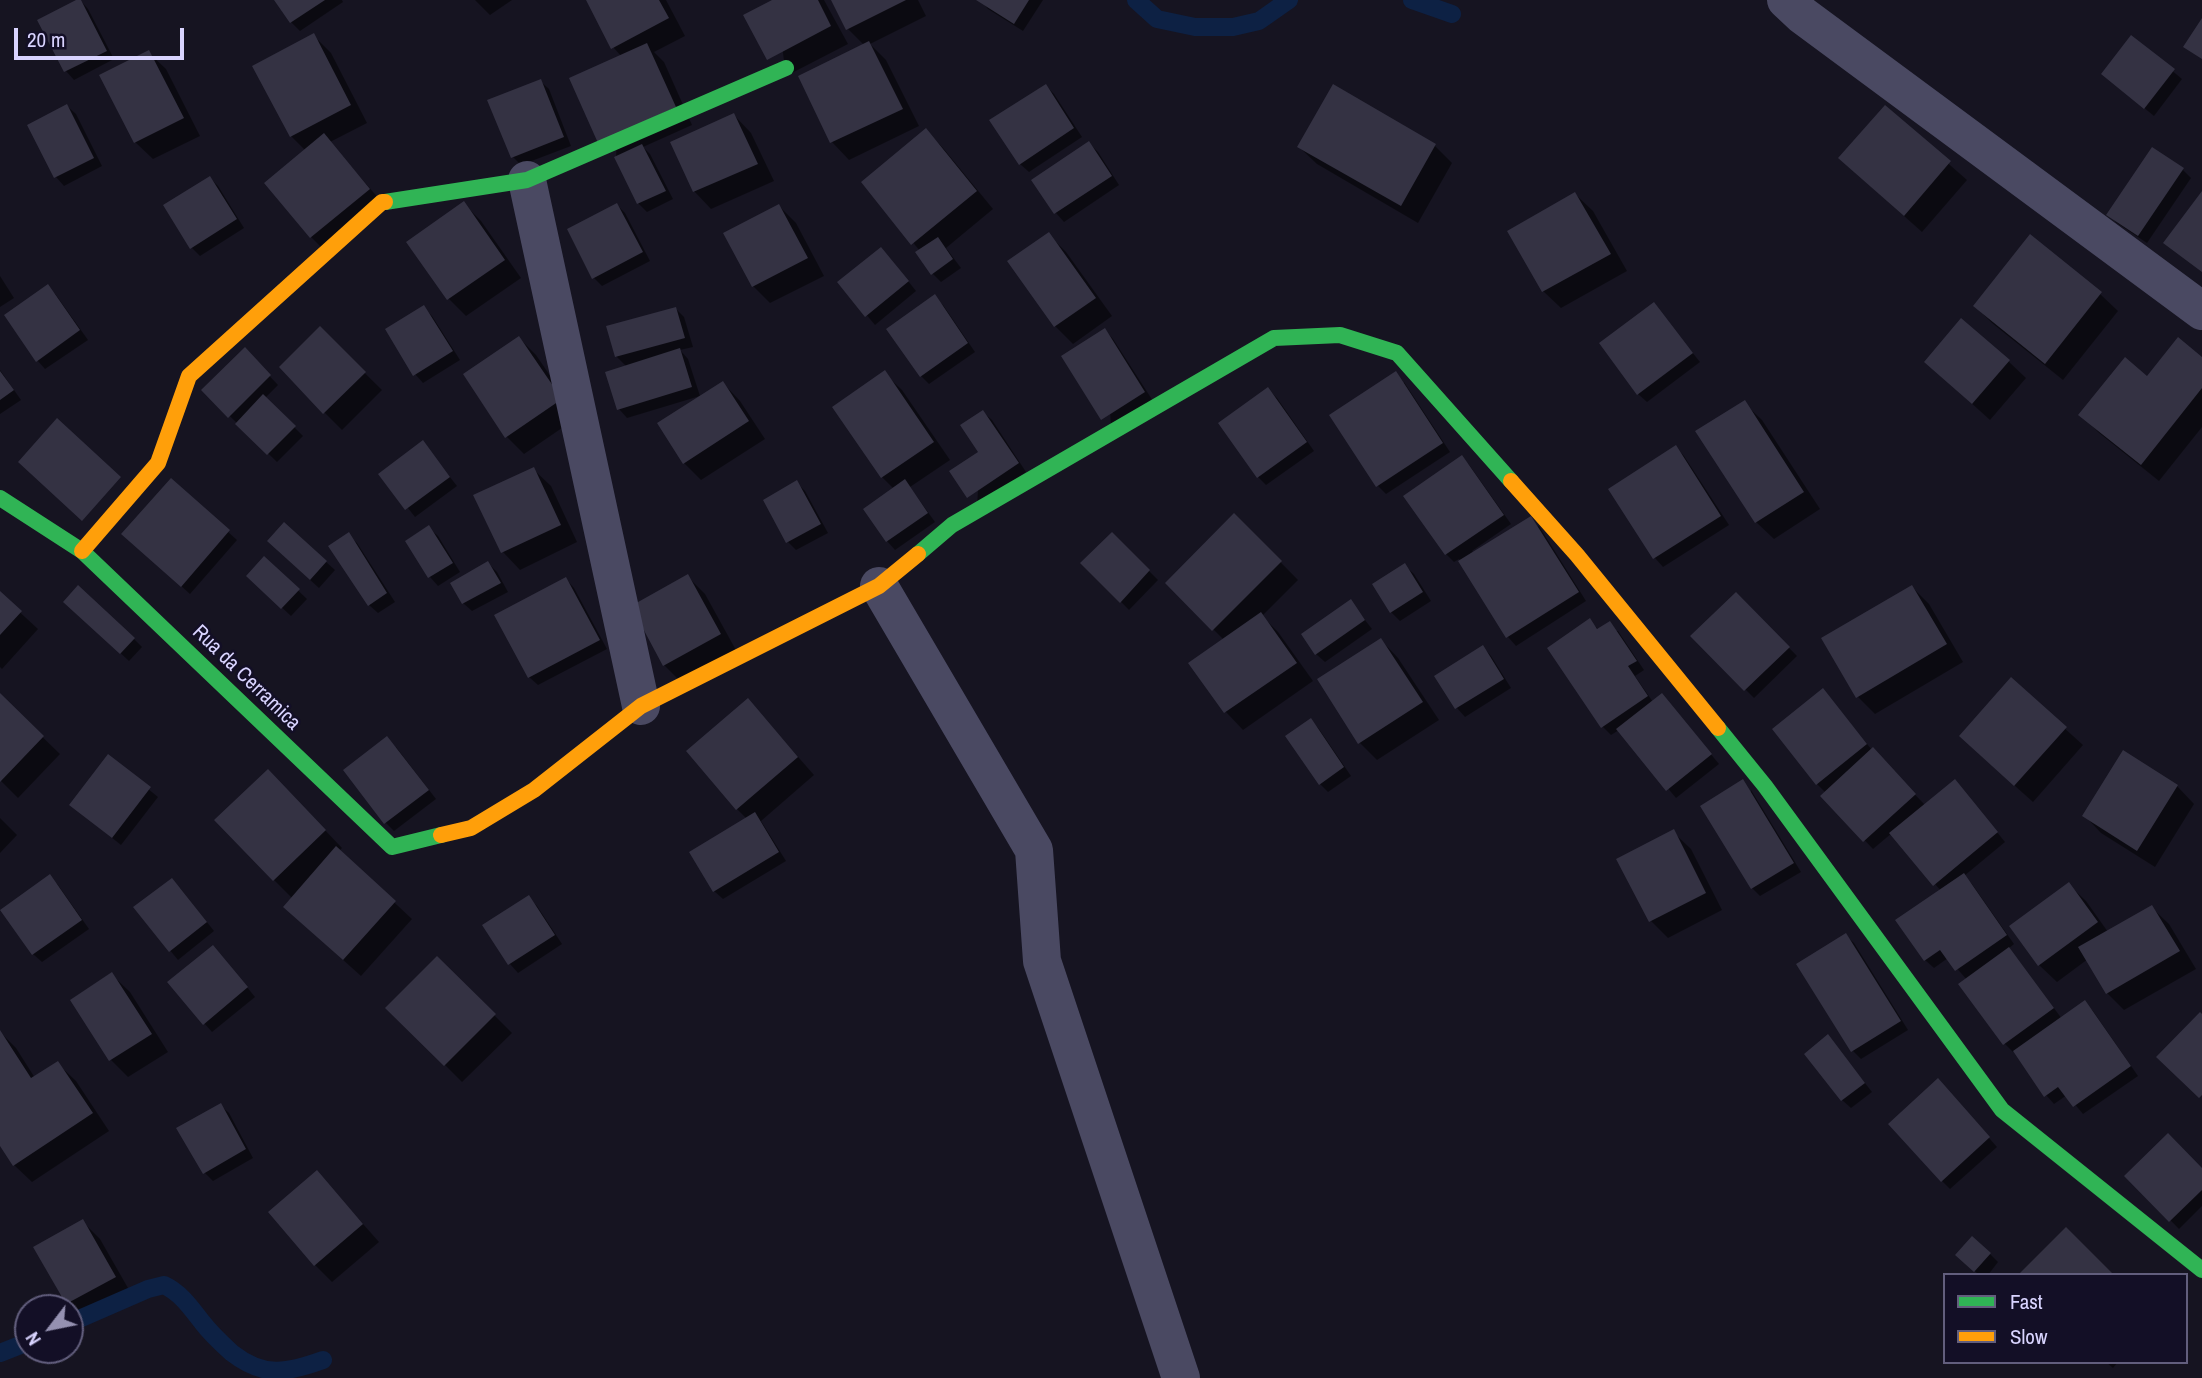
<!DOCTYPE html>
<style>
body{margin:0}
#map{position:relative;width:2202px;height:1378px;overflow:hidden;background:#161421;font-family:"Archivo Narrow",sans-serif}
canvas{display:block}
.legend{position:absolute;left:1943px;top:1273px;width:245px;height:91px;box-sizing:border-box;background:#130f26;border:2px solid #625e7d;margin:0;padding:9px 12px;list-style:none;font-size:21px;color:#d9d4ff}
.legend li{display:flex;align-items:center;gap:14px;height:35px}
.legend b{width:35px;border:2px solid #625e7d}
.north{position:absolute;left:14px;top:1294px;width:70px;height:70px;box-sizing:border-box;background:#130f26;border:2px solid #625e7d;border-radius:50%;rotate:238deg;font-size:19px;font-weight:700;line-height:28px;text-align:center;color:#d9d4ff}
.north::after{content:'';display:block;margin:auto;width:24px;height:32px;background:#9591b1;clip-path:polygon(50% 0,100% 100%,50% 72%,0 100%)}
.scale{position:absolute;left:14px;top:28px;width:170px;height:32px;box-sizing:border-box;border:4px solid #d9d4ff;border-top:0;padding-left:9px;font-size:21px;line-height:24px;white-space:nowrap;color:#d9d4ff;-webkit-text-stroke:5px #130f26;paint-order:stroke}
</style>
<div id="map">
<canvas width="2202" height="1378"></canvas>
<ul class="legend">
<li><b style="height:9px;background:#30b455"></b>Fast</li>
<li><b style="height:9px;background:#ff9f0a"></b>Slow</li>
</ul>
<div class="north">N</div>
<div class="scale">20 m</div>
</div>
<script>
const c = document.querySelector('canvas').getContext('2d');
c.lineJoin = 'round';
function fillPath(path, color) { c.fillStyle = color; c.fill(path, 'evenodd'); }
function stroke(path, color, width, dash) { c.strokeStyle = color; c.lineWidth = width; c.lineCap = dash ? 'butt' : 'round'; c.setLineDash(dash || []); c.stroke(path); }
function drawText(font, color, halo, rows, align = 'center') {
  c.font = font + ' "Archivo Narrow",sans-serif'; c.lineWidth = 5; c.setLineDash([]); c.textBaseline = 'middle'; c.strokeStyle = halo; c.fillStyle = color; for (const [text, x, y, turn = 0] of rows) {
    c.save(); c.translate(x, y); c.rotate((+turn || 0) * Math.PI / 180); c.textAlign = isNaN(turn) ? turn : align; if (halo) c.strokeText(text, 0, 0); c.fillText(text, 0, 0); c.restore();
  }
}
fillPath(new Path2D(`
 M80 0 88 9 114 59 74 80 66 71Z
 M276 0H342L343 2 300 31 291 22Z
 M475 0H512L490 15Z
 M588 0H666L685 36 654 52 664 62 692 125 643 147 650 154 673 199 647 212 638 203 616 158 621 56 613 47Z
 M776 0H824L848 44 786 76Z
 M833 0H918L926 16 870 44 886 60 919 126 849 160 832 142 800 76 864 45 848 29Z
 M980 0H1043L1023 31 988 9Z
 M314 36 331 53 367 123 330 142 386 207 328 254 311 237 306 151 291 136Z
 M2132 37 2182 79 2154 116 2103 74Z
 M148 52 166 69 200 136 153 159 135 142Z
 M540 81 549 89 571 146 521 165 513 157Z
 M1046 86 1054 94 1082 137 1029 172 1020 164Z
 M67 106 76 114 102 166 64 186 56 177 30 125Z
 M1885 108 1967 180 1922 232 1858 175Z
 M734 115 751 133 774 181 711 209 694 191Z
 M926 130 943 148 993 209 946 248 961 268 941 282 933 274 920 251 863 182Z
 M1089 143 1098 152 1119 185 1064 222 1056 213 1033 181Z
 M1435 146 1452 163 1418 223 1317 164 1299 147Z
 M2183 170 2191 178 2147 243 2117 223 2108 214Z
 M210 178 218 186 244 228 200 256 192 248Z
 M1575 194 1593 211 1627 271 1561 308 1543 291Z
 M464 204 481 221 521 278 466 316 449 299 409 242Z
 M617 205 625 213 650 261 602 286 594 278Z
 M779 206 796 223 824 276 770 303 753 286Z
 M1048 234 1066 252 1112 316 1073 344 1055 326 1009 262Z
 M889 257 916 291 875 325 839 282Z
 M0 276 14 298 0 307Z
 M48 286 56 295 88 340 45 369 37 360Z
 M2100 294 2118 311 2063 380 1992 323 1975 306Z
 M934 297 943 305 975 352 929 384 921 376Z
 M1654 305 1700 362 1647 402 1638 394Z
 M423 307 432 316 460 360 423 383 415 374Z
 M676 309 684 317 693 347 680 350 688 359 700 396 627 418 619 409 627 367 616 356Z
 M320 329 382 390 342 430 324 412Z
 M1105 330 1113 339 1153 401 1111 427Z
 M519 338 536 355 578 417 524 454 507 437Z
 M245 350 278 385 265 398 303 436 277 462 203 390Z
 M2202 359V427L2159 481 2098 432 2081 414 2147 378Z
 M2008 361 2026 378 1990 420 1926 362Z
 M0 370 21 400 0 414Z
 M884 373 902 390 950 460 910 487 935 522 895 550 887 541 894 489 882 477Z
 M1404 382 1450 452 1386 494 1378 486Z
 M723 383 740 401 765 439 701 480 684 463Z
 M1268 389 1277 398 1314 451 1266 485 1258 477Z
 M1744 403 1762 420 1820 509 1774 539 1756 522Z
 M983 412 992 420 1026 472 977 506Z
 M423 443 457 486 415 517 381 474Z
 M1676 447 1684 456 1729 525 1663 567 1655 558 1611 489Z
 M1462 457 1470 466 1511 524 1472 551 1474 553 1539 526 1586 601 1516 646 1508 637 1459 559 1454 562 1446 554Z
 M533 469 551 486 577 542 520 570 503 552 476 495Z
 M171 481 237 540 190 594 132 542Z
 M797 483 805 491 828 533 796 550 788 542Z
 M1234 515 1298 580 1262 616 1278 632 1313 681 1243 730 1226 712 1191 664 1224 640 1167 583Z
 M284 524 335 570 319 588 277 550Z
 M429 528 438 536 460 572 438 586 430 577 407 541Z
 M1112 534 1158 580 1129 610 1083 563Z
 M348 535 357 543 395 602 378 613 369 605Z
 M264 558 307 599 291 616 248 576Z
 M488 563 497 572 508 592 472 611 463 603Z
 M1405 566 1414 574 1431 601 1400 621 1391 612Z
 M688 577 705 594 737 652 682 683 664 665 633 607Z
 M566 579 574 588 607 649 538 685 529 677Z
 M1912 587 1929 604 1963 662 1875 714 1858 697Z
 M0 594 38 629 2 669 0 667Z
 M1736 594 1797 656 1754 698 1692 636Z
 M1351 602 1372 629 1325 662 1316 654Z
 M74 610 134 639 142 647 129 661Z
 M1590 621 1599 630 1618 631 1644 670 1635 676 1653 702 1662 695 1719 764 1676 798 1619 730 1611 735 1603 727Z
 M1381 640 1398 658 1439 720 1377 760 1360 743Z
 M1483 647 1491 656 1511 688 1465 717 1457 708 1437 676Z
 M2011 680 2083 745 2033 802 1978 753Z
 M1823 690 1872 750 1925 805 1963 790 2005 842 1964 876 1972 884 2014 944 2008 949 2017 958 2062 1019 2085 1003 2093 1011 2138 1076 2083 1114 2067 1095 2054 1104 2046 1095 2015 1051 2013 1052 2005 1044 1960 985 1967 980 1948 958 1934 968 1925 960 1941 891 1892 833 1873 849 1822 796 1826 793 1817 784Z
 M0 696 60 754 18 798 0 780Z
 M748 700 814 775 761 821 786 861 723 899 714 891 747 819 737 809Z
 M1311 720 1319 729 1351 776 1328 792 1320 784Z
 M396 747 436 799 394 831 386 823Z
 M108 756 158 797 121 845 71 805Z
 M2177 786 2194 804 2155 867 2101 833 2084 815Z
 M285 788 342 848 339 851 412 919 361 976 303 924 293 899 274 880Z
 M1751 790 1801 872 1760 896 1752 888Z
 M0 818 17 835 0 853Z
 M1673 832 1691 849 1722 910 1668 938 1651 921Z
 M50 877 58 885 89 929 42 962 33 954 3 910Z
 M2068 884 2086 901 2108 932 2151 907 2169 924 2196 969 2124 1010 2107 993 2088 959 2057 982 2039 965Z
 M180 888 214 931 178 960 135 908Z
 M528 897 537 906 562 944 518 973 510 964 484 926Z
 M1845 935 1854 943 1908 1030 1861 1059 1853 1051 1799 964Z
 M221 955 255 997 212 1032 204 1023Z
 M437 958 512 1033 462 1082 388 1008Z
 M112 975 130 992 168 1052 128 1077 111 1060 72 1001Z
 M0 1032 16 1048 35 1078 58 1064 76 1081 109 1131 32 1182 14 1165 0 1143Z
 M1828 1036 1872 1092 1851 1108 1842 1100Z
 M1946 1089 1997 1147 1950 1189 1942 1181Z
 M220 1105 229 1113 253 1158 213 1181 204 1172Z
 M2202 1171V1206L2179 1229 2127 1176Z
 M317 1172 379 1242 332 1282 315 1265Z
 M82 1221 100 1239 132 1295 85 1321 68 1303 36 1247Z
 M1990 1254 1998 1262 1988 1275H1979L1966 1263Z
 M2106 1362H2118L2113 1368Z`), '#0007');
stroke(new Path2D(`
 M1136 0 1157 19 1195 27H1233L1259 21 1289 0
 M1412 0 1452 14
 M70 1323 148 1289 164 1285C181 1293 191 1308 202 1322 211 1334 221 1343 232 1353 264 1378 287 1373 323 1360
 M0 1353 28 1342`), '#0d2144', 18);
fillPath(new Path2D(`
 M76 0H81L107 51 64 72 37 20Z
 M274 0H325L290 23Z
 M586 0H659L669 18 611 49Z
 M772 0H818L831 26 767 60 743 15Z
 M831 0H906L846 30Z
 M976 0H1029L1014 24Z
 M2202 18V59L2183 47Z
 M314 33 351 105 290 137 252 66Z
 M2131 35 2175 69 2144 109 2101 74Z
 M869 41 903 109 830 143 798 76Z
 M647 43 676 107 598 143 569 78Z
 M149 50 184 118 134 143 99 75Z
 M541 79 564 137 511 158 487 100Z
 M1046 84 1074 128 1019 165 989 120Z
 M1333 84 1436 144 1401 206 1297 147Z
 M67 104 94 158 54 178 27 125Z
 M1885 105 1951 161 1904 216 1838 158Z
 M734 113 758 164 693 192 670 142Z
 M926 128 977 191 911 245 861 182Z
 M324 133 370 189 310 238 264 183Z
 M1089 141 1112 176 1054 214 1031 180Z
 M642 144 666 191 637 204 614 157Z
 M2152 147 2184 168 2138 236 2106 215Z
 M210 176 237 219 190 249 163 205Z
 M2202 191V272L2163 243Z
 M1575 192 1611 254 1542 292 1507 231Z
 M464 201 505 260 447 300 406 242Z
 M617 203 643 252 592 279 567 229Z
 M779 204 808 258 752 287 723 233Z
 M1049 232 1096 298 1054 327 1007 261Z
 M2030 234 2102 292 2045 364 1973 306Z
 M938 237 953 259 931 275 915 252Z
 M881 247 909 281 865 317 837 282Z
 M48 284 80 330 36 362 4 315Z
 M935 294 968 343 920 377 886 329Z
 M1654 302 1693 353 1637 395 1599 343Z
 M424 305 453 351 413 376 385 329Z
 M676 307 685 338 615 357 606 326Z
 M1961 318 2010 360 1972 404 1924 362Z
 M320 326 366 372 323 414 279 367Z
 M1105 328 1145 392 1101 420 1061 356Z
 M519 336 562 399 505 438 463 374Z
 M2178 337 2202 357V388L2141 465 2078 415 2125 357 2147 376Z
 M245 347 271 375 228 418 201 390Z
 M680 348 692 387 617 410 605 372Z
 M885 370 934 442 881 478 832 407Z
 M0 371 14 390 0 400Z
 M1396 371 1443 443 1376 487 1329 415Z
 M723 381 749 421 683 464 657 423Z
 M1268 387 1307 442 1257 478 1218 423Z
 M263 394 296 426 267 455 235 424Z
 M1745 400 1804 492 1755 523 1695 431Z
 M983 410 1019 463 967 498 949 471 978 452 960 425Z
 M57 418 121 477 82 521 18 462Z
 M423 440 450 477 405 510 378 474Z
 M1676 445 1721 516 1653 559 1608 489Z
 M1462 455 1504 515 1445 555 1403 496Z
 M534 467 561 525 501 553 473 495Z
 M171 478 230 530 181 587 121 534Z
 M905 479 928 513 886 542 863 509Z
 M797 480 821 524 786 543 763 500Z
 M1234 513 1282 561 1212 631 1165 583Z
 M1531 516 1579 592 1506 638 1458 561Z
 M284 522 327 561 310 580 267 541Z
 M429 525 453 563 428 578 405 541Z
 M349 532 387 593 368 606 328 546Z
 M1112 532 1150 570 1120 603 1080 563Z
 M264 556 300 589 281 609 246 576Z
 M488 561 501 583 462 604 450 583Z
 M1405 563 1423 592 1390 613 1372 584Z
 M688 574 721 634 663 666 631 606Z
 M566 577 600 640 528 678 494 615Z
 M78 585 135 638 120 654 63 602Z
 M1912 585 1947 644 1856 698 1821 638Z
 M0 591 22 611 0 635Z
 M1736 592 1790 647 1744 691 1690 636Z
 M1351 599 1365 620 1315 655 1301 634Z
 M1261 612 1297 663 1224 713 1188 663Z
 M1590 618 1597 629 1610 621 1637 661 1628 666 1648 696 1601 728 1547 648Z
 M1381 638 1423 702 1358 744 1317 679Z
 M1483 645 1504 679 1455 709 1434 676Z
 M2011 677 2067 727 2014 786 1959 736Z
 M1823 688 1867 744 1816 785 1772 729Z
 M0 693 44 736 0 782Z
 M1662 693 1712 754 1666 791 1616 729Z
 M748 698 798 757 736 810 686 751Z
 M1311 718 1344 767 1319 785 1285 736Z
 M387 736 429 790 384 824 343 770Z
 M1873 747 1916 794 1863 842 1820 796Z
 M2123 750 2178 785 2137 851 2082 816Z
 M108 754 151 787 112 838 69 805Z
 M268 769 326 830 273 881 214 820Z
 M1743 779 1794 863 1751 889 1700 806Z
 M1955 779 1998 832 1933 886 1889 833Z
 M755 812 779 852 713 892 689 852Z
 M1674 829 1706 893 1649 922 1616 859Z
 M336 846 396 901 343 960 283 907Z
 M1964 873 2007 935 1955 971 1940 950 1924 961 1895 920Z
 M50 874 82 920 32 955 0 910Z
 M172 878 207 922 169 952 133 907Z
 M2069 882 2098 922 2038 966 2009 926Z
 M529 895 555 935 508 965 482 925Z
 M2152 905 2180 951 2106 994 2078 947Z
 M1846 933 1901 1021 1851 1052 1796 964Z
 M213 945 248 987 203 1025 167 982Z
 M2009 947 2054 1008 2003 1045 1958 984Z
 M437 956 496 1014 444 1066 385 1008Z
 M112 972 152 1034 109 1061 70 1000Z
 M2085 1000 2131 1066 2073 1107 2058 1087 2044 1097 2013 1051Z
 M2200 1012 2202 1014V1095L2199 1098 2156 1057Z
 M0 1030 31 1078 58 1061 93 1113 13 1166 0 1146Z
 M1828 1034 1865 1083 1841 1101 1804 1054Z
 M1938 1078 1990 1137 1941 1182 1888 1124Z
 M221 1103 246 1149 203 1174 176 1128Z
 M2168 1133 2202 1168V1190L2169 1222 2124 1176Z
 M317 1170 363 1224 314 1266 268 1212Z
 M83 1219 116 1277 66 1304 33 1247Z
 M2066 1227 2114 1275H2018Z
 M1972 1236 1991 1253 1974 1272 1955 1255Z`), '#343243');
stroke(new Path2D(`
 M1786 0 1802 15 2202 311
 M527 180 641 706
 M879 586 1034 850 1042 961 1181 1378`), '#4a4962', 38);
stroke(new Path2D(`
 M385 202 527 180 786 68
 M0 498 82 551 392 847 441 835
 M918 554 952 525 1274 338 1340 335 1397 353 1511 481
 M1718 728 1765 786 2002 1110 2202 1270`), '#30b455', 16);
stroke(new Path2D(`
 M1511 481 1577 555 1718 728
 M82 551 158 463 189 376 382 202H385
 M441 835 471 828 534 790 641 706 879 586 918 554`), '#ff9f0a', 16);
drawText('21px', '#d9d4ff', '#130f26', [
 ["Rua da Cerramica",246,678,44]
]);
</script>
